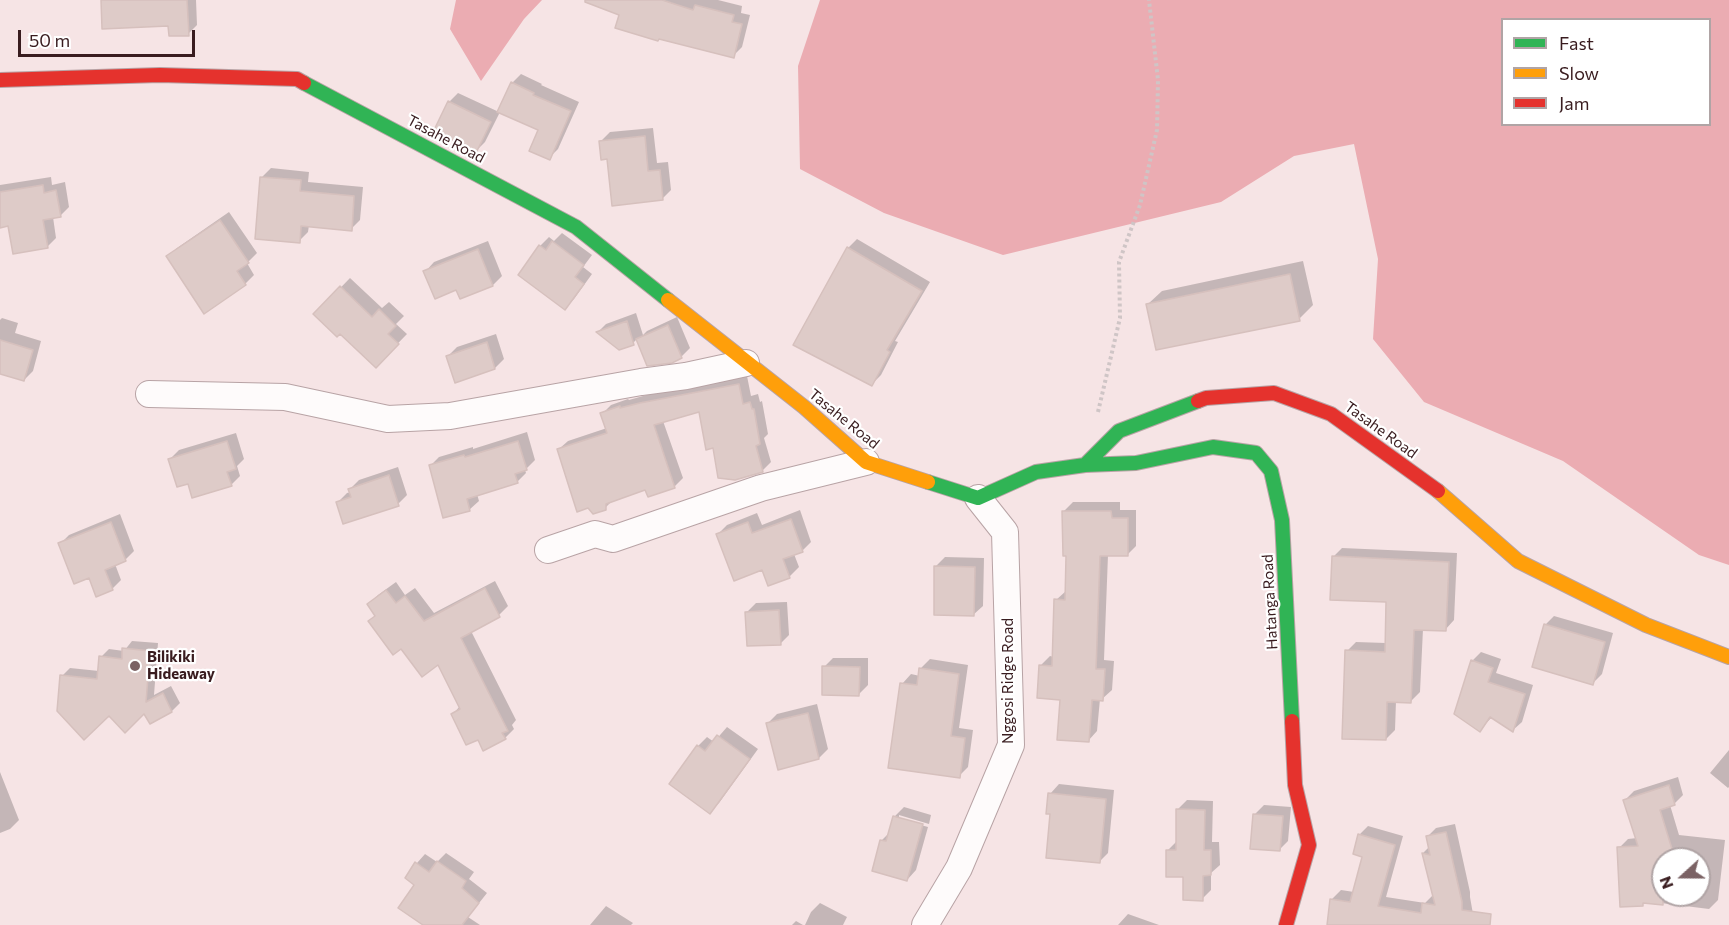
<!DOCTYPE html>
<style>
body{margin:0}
#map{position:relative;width:1729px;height:925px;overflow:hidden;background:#f6e4e5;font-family:Commissioner,sans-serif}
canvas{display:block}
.legend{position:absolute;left:1501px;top:18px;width:210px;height:108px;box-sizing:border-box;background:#fff;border:2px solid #b0a4a5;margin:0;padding:8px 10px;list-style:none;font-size:18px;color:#391c1f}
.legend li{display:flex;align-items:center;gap:12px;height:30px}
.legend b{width:30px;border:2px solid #b0a4a5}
.north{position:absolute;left:1651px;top:847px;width:60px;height:60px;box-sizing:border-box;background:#fff;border:2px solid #b0a4a5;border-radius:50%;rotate:249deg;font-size:16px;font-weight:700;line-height:24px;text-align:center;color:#391c1f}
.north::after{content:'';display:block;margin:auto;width:21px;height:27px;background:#7b6264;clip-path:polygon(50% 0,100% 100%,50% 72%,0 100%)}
.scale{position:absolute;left:18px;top:30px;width:177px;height:27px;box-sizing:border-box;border:3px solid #391c1f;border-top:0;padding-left:8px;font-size:18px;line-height:21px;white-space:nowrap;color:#391c1f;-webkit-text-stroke:4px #fff;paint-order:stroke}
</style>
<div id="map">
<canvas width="1729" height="925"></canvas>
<ul class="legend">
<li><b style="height:8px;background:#30b455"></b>Fast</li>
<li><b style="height:8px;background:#ff9f0a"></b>Slow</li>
<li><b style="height:8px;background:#e5322d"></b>Jam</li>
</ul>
<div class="north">N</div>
<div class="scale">50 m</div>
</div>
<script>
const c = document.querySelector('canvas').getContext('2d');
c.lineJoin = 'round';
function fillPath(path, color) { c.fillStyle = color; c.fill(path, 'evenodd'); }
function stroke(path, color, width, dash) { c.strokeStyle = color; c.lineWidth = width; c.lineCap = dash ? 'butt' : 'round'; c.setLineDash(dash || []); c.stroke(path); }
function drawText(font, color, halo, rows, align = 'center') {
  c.font = font + ' Commissioner,sans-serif'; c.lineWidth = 4.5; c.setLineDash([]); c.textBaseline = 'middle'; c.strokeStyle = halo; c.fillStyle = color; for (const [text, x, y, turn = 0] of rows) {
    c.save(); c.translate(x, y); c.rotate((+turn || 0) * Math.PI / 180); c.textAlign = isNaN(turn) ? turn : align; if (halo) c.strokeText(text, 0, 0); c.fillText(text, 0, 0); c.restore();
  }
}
fillPath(new Path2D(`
 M456 0H542L524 19 481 81 450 29Z
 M820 0H1729V565L1699 555 1563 461 1424 402 1373 339 1378 259 1354 144 1294 156 1221 202 1003 255 884 213 800 169 798 66ZM1502 20H1710V124H1502Z`), '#ebacb2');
fillPath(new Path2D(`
 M102 0H196L197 25 188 34 170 24Z
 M605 0H718L742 6 741 13 750 15 742 47 733 56 621 14Z
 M521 74 542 84 541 85 579 102 558 149 549 158 540 129 500 112 485 142 476 151 449 102 458 93 499 112 512 83Z
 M653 128 657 163 668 162 671 190 662 199 608 158 601 141 610 132Z
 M271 168 309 172 308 182 363 187 360 220 351 229 309 225 308 232 299 241 262 177Z
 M51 177 52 185 65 182 69 207 60 216 53 217 56 238 47 247 9 225 0 226V185Z
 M229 212 257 253 247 263 254 275 245 284 168 257 177 248Z
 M562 233 592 255 583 267 592 274 574 299 565 308 540 246 549 237 554 241Z
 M857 239 930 282 895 341 898 342 881 375 872 384 848 248Z
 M488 241 502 276 493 285 457 288 425 272 434 262Z
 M1303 261 1313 305 1299 319 1148 304 1162 291Z
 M350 278 382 308 389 302 404 316 396 324 407 334 376 366 340 332 315 314Z
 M636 313 643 335 647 331 677 317 690 348 681 357 637 339 633 343 598 332 606 324Z
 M2 318 18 323 15 333 41 341 33 371 24 380 0 372V320Z
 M496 334 504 359 495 368 448 356 457 347Z
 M747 376 751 396 758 394 760 402 762 401 768 434 764 438 771 462 762 471 714 447 701 410 663 421 683 478 674 487 646 488 614 499 605 508 559 449 568 441 607 428 602 414 611 405 628 399 629 400 650 394Z
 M527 432 535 460 525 470 526 473 517 482 477 494 479 501 469 510 430 466 439 457 473 447V449Z
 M236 433 244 459 237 466 240 476 231 485 189 482 170 459 179 450Z
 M398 467 407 495 398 504 338 502 347 493 351 492 350 489 359 480Z
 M1073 502H1120V510H1136V546L1127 555H1108L1104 660 1114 661 1112 690 1102 699H1100L1097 731 1088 741 1041 665 1050 656 1054 657 1056 600 1066 591 1067 555 1064 511Z
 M800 510 811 542 802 551 794 554 799 567 790 576 769 584 763 568 718 534 727 525 757 513 762 525Z
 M120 514 134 551 125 560 115 564 121 580 112 589 90 576 60 544 69 535Z
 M1342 548 1457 553 1454 620 1445 630 1423 629 1420 692 1411 701H1396L1395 730 1386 739 1347 651 1356 642 1386 643 1388 601 1333 557Z
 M945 557 984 558 983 606 973 615 936 566Z
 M495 581 508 606 499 615 471 631 516 720 512 725 514 729 505 738 453 714 460 706 439 663 376 615 369 604 378 595 396 582 405 595 415 588 434 613Z
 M787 602 789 635 780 644 747 612 756 603Z
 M1554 616 1613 633 1602 674 1593 683 1545 625Z
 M132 641 158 643 154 695 171 686 180 703 172 711 110 714 62 676 70 668 99 671 101 657 109 649 124 651Z
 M1481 652 1501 659 1496 673 1533 685 1522 722 1513 730 1492 717 1480 730 1472 661Z
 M833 658H868V685L859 694 824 667Z
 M930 659 968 665 959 728 973 730 968 767 959 776 902 684 911 674 920 676 921 668Z
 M817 704 828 749 819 758 768 723 777 714Z
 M727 727 758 749 719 803 710 812 698 746 707 737 714 742Z
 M1729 750V787L1728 788 1710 773Z
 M0 772 19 820 10 829 0 833Z
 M1678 777 1683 795 1674 804 1670 805 1679 835 1725 840 1718 900 1709 909 1645 901 1642 905 1619 848 1628 839 1637 838 1625 800 1634 791ZM1663 859H1699V895H1663Z
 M1059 784 1114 790 1108 853 1099 862 1052 813 1050 794Z
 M1187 800 1213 801 1212 842H1219L1220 865 1211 873V890L1202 899 1167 851 1176 842 1178 809Z
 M1264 805 1291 807 1288 841 1279 850 1255 814Z
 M904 807 931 815 929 824 899 815V819L928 827 916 870 907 880 881 841 890 832 895 816Z
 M1455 824 1470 892V897L1473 914 1478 925H1328L1332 899 1341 890 1354 892 1364 856 1359 835 1368 826 1403 836 1386 897 1425 903 1434 894 1423 853 1430 846 1427 837 1436 828Z
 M446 853 474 872 469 879 487 893 468 917 480 925H425L416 884 407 878 417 863 425 854 437 862Z
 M820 903 847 917 843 925H805L811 912Z
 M606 906 633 923 631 925H590Z
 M1128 914 1159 925H1118Z
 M796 921 803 925H792Z`), '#0003');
const building = new Path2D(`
 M101 0H187L189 36H169L168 26 102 29Z
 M585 0H662L693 10 695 5 734 15 732 22 742 24 734 58 659 39 658 41 615 28 619 15 585 2Z
 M511 82 534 93 533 95 571 111 550 160 529 151 538 130 497 112Z
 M448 101 491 122 476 153 434 130Z
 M645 136 648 171 660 170 663 200 612 206 607 159 601 160 599 141Z
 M260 177 301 180 300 191 354 196 352 231 301 226 300 243 255 239Z
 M43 185 44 193 56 190 61 217 43 220 48 248 13 254 8 226 0 228V192Z
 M220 220 249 263 237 271 246 285 204 314 166 256Z
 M552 241 584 265 575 277 584 284 565 310 518 275 539 245 546 250Z
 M847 247 922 291 887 350 890 352 872 386 793 345Z
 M478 249 493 286 460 299 456 290 435 299 423 271Z
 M1290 274 1300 321 1156 350 1146 304Z
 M340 286 372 317 379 309 396 326 388 334 399 344 376 368 340 334 337 337 313 314Z
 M627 321 634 345 619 350 596 332Z
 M668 325 682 358 672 363 647 366 636 339Z
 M0 340 33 350 24 381 0 374Z
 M487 342 495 369 455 383 446 356Z
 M739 384 743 404 750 402 752 409H754L760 444 756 446 763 472 735 480 718 478 713 448 706 450 699 412 654 425 675 488 648 497 645 490 606 504V510L593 514 588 508 577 512 557 449 607 433 600 413 620 406V408L640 403Z
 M227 441 236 469 227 472 232 486 192 498 188 484 177 487 168 459Z
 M518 441 527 470 515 474 518 483 467 499 470 511 443 518 429 465 464 455 465 457Z
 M389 475 399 506 343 524 336 502 351 497 348 489Z
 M1062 511H1111L1112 518H1128V556H1100L1096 669H1105L1103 701 1092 700 1089 742 1057 740 1060 700 1037 698 1039 665 1052 666 1054 599 1065 600 1066 556H1063Z
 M791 519 803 552 783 559 790 578 768 586 762 570 734 581 716 534 748 522 752 533Z
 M111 522 126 561 105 570 113 590 96 597 89 578 74 584 58 543Z
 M1332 556 1449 562 1446 631 1414 630 1411 703 1387 702 1386 740 1342 739 1345 650 1385 652 1386 602 1330 600Z
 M934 566 975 567 974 616 934 615Z
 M485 588 500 617 461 638 508 731 502 733 506 739 483 751 478 740 466 745 451 714 460 709 438 665 422 677 401 649 393 655 368 621 375 616 367 604 386 590 396 603 405 596 424 621Z
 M779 610 781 645 747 646 745 612Z
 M1544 624 1605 642 1593 685 1532 667Z
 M122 648 150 651 146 702 163 693 172 712 150 724 144 714 125 733 109 716 84 740 57 711 60 675 97 679 99 656 122 659Z
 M1471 660 1493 668 1488 682 1525 694 1513 732 1490 717 1480 732 1454 714Z
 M822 666 860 667 859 696 822 695Z
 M919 668 959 674 951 736 965 738 960 778 888 768 900 683 917 685Z
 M808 713 819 759 778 770 766 723Z
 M717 735 750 759 710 814 669 784 697 745 705 751Z
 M1669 785 1675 805 1660 810 1675 859H1663V905L1643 903V906L1620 907 1617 847 1638 846 1623 800Z
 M1048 793 1106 799 1100 863 1046 858 1050 814H1046Z
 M1176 809 1205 810 1204 850H1211V875L1203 876V901L1183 900V877H1166V850H1176Z
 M1253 814 1283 816 1280 851 1250 849Z
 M893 816 923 824 907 881 872 871 880 840 886 841Z
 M1446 832 1462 902V910L1491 914 1490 925H1327L1330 899 1350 902 1362 857 1353 854 1358 834 1395 845 1378 906 1421 913 1422 903 1435 905 1422 853 1430 855 1426 836Z
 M437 861 466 881 462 888 479 903 462 925H423L398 908 414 885 405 878 415 862 429 872Z`);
fillPath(building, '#decbc8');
stroke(building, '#d6c0bd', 1.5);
const street = new Path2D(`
 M149 394 285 397 388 419 450 416 641 382 686 376 746 363
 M548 550 595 534 613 539 761 488 866 462
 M925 925 959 868 1011 745 1005 532 978 498`);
const fast = new Path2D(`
 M304 83 576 227 668 300
 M1085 465 1136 463 1213 447 1256 453 1271 471 1282 520 1292 721
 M928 482 978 498 1036 472 1085 465 1119 431 1198 401`);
const slow = new Path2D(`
 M668 300 804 407 866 462 928 482
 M1438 491 1518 561 1646 625 1729 657`);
const jam = new Path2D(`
 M0 80 160 75 297 79 304 83
 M1198 401 1206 398 1274 393 1331 414 1438 491
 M1286 925 1309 845 1295 785 1292 721`);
stroke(street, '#b8a3a5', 28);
stroke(fast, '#b8a3a5', 16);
stroke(slow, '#b8a3a5', 16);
stroke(jam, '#b8a3a5', 16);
stroke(new Path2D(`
 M1098 412 1120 318 1119 262 1140 205 1157 130 1158 80 1149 0`), '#cfc5c6', 4, [3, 3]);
stroke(street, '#fefbfb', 26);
stroke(fast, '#30b455', 14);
stroke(slow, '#ff9f0a', 14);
stroke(jam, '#e5322d', 14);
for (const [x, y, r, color] of [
 [135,666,6,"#7b6264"]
]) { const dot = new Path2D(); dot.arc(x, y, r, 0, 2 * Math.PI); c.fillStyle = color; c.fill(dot); stroke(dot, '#fff', 2); }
drawText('15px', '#391c1f', '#fff', [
 ["Tasahe Road",446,139,28],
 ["Tasahe Road",844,419,39],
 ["Tasahe Road",1381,430,36],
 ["Hatanga Road",1270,602,-93],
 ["Nggosi Ridge Road",1008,681,-90]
]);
drawText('bold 15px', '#391c1f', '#fff', [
 ["Bilikiki",147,657],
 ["Hideaway",147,674]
], 'left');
</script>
